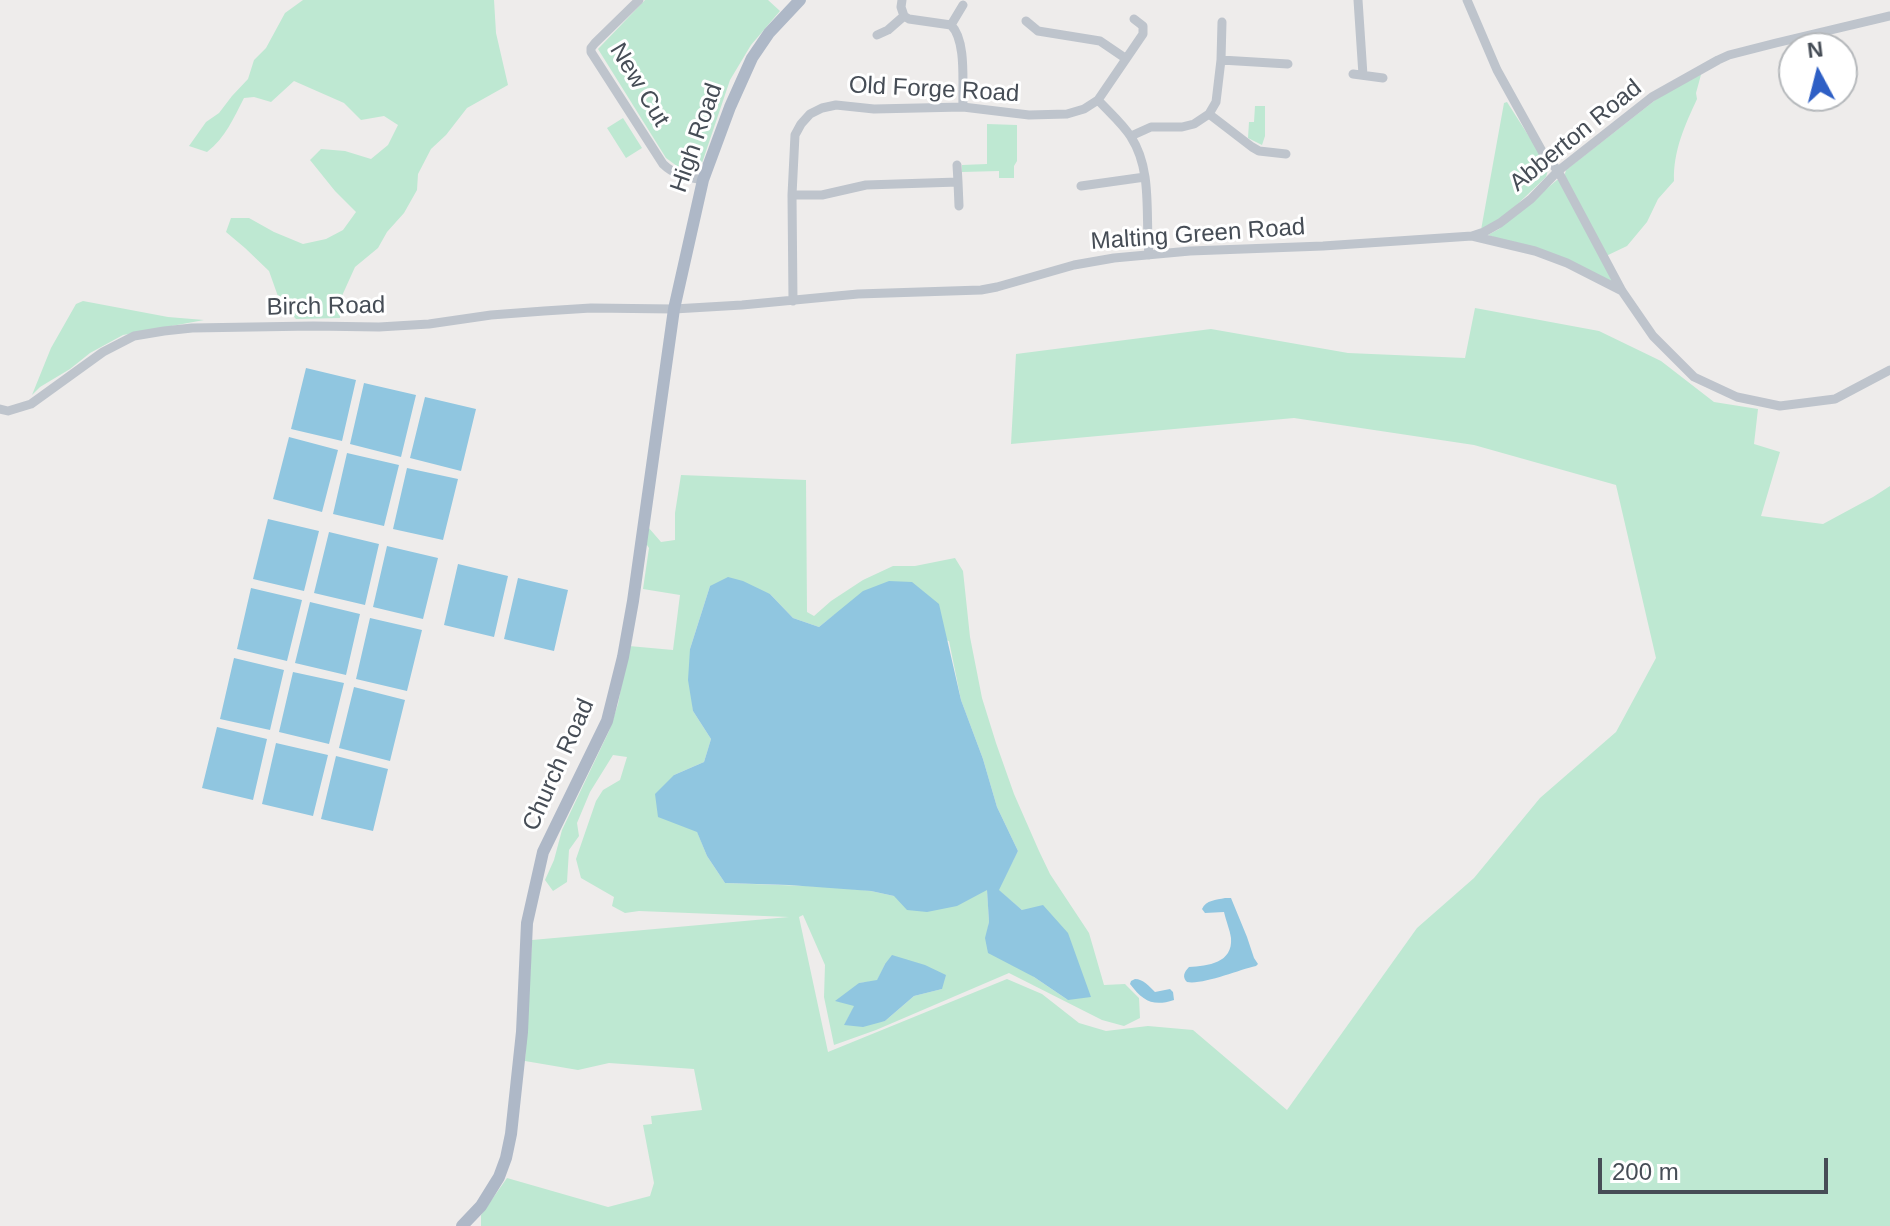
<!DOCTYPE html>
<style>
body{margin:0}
#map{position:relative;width:1890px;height:1226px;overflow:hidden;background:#eeeceb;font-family:Arial,sans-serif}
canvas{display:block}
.north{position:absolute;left:1778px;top:32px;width:80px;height:80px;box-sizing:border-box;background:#fff;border:2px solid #b5b8bb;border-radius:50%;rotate:353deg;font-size:22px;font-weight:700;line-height:32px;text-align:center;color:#464d56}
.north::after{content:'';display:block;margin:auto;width:28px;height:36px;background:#2e5fc5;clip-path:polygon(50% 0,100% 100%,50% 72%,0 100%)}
.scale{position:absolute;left:1598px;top:1158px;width:230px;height:36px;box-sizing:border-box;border:4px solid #464d56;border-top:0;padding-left:10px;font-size:24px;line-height:28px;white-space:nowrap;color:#464d56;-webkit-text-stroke:6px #fff;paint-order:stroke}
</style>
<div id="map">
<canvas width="1890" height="1226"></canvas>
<div class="north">N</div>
<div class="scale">200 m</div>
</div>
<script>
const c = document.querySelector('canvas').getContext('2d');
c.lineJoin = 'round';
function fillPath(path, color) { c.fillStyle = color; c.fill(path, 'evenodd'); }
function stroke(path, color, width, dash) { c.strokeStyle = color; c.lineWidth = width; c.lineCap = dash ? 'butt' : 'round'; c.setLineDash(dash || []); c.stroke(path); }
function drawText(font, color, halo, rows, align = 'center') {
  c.font = font + ' Arial,sans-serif'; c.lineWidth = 6; c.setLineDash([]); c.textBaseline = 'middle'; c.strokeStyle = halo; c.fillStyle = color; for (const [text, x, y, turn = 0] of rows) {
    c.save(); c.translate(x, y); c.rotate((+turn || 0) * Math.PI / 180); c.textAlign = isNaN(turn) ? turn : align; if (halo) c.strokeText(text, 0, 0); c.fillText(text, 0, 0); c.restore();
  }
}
fillPath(new Path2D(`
 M303 0H494L496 33 508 85 467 108 446 135 431 149 418 174 417 190 404 213 387 232 378 248 355 267 341 298 340 318 296 319 280 302 269 271 245 248 226 232 231 218H249L274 232 303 244 326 239 343 230 356 212 335 191 310 160 321 149 345 151 371 159 388 145 398 125 384 116 361 120 344 103 294 81 271 102 254 97 244 98C233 119 226 137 207 152L189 146 206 122 219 113 232 96 248 79 254 60 266 48 285 13Z
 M645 0H768L780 11 751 45 730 80 700 169 695 172 681 169 666 158 598 49Z
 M1702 71 1696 93 1697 99C1685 125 1673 151 1674 181L1658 199 1647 222 1627 246 1606 256 1564 177 1566 170 1663 94Z
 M1507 102 1546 163 1548 170 1546 177 1502 219 1481 230 1504 103Z
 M1255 106H1265V136L1262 145 1248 138 1249 122H1254Z
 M623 118 642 148 626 158 607 128Z
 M987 124 1017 125V161L1014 166V178H999V171L962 172V165L987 164Z
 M1557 180H1559L1617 284 1488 235 1499 229Z
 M83 301 168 317 204 320 123 335 90 353 70 369 40 387 32 395 51 348 76 304Z
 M1475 308 1599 331 1661 361 1714 402 1758 409 1754 444 1780 452 1761 516 1823 524 1873 497 1890 486V1226H481V1215L507 1178 608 1207 650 1196 654 1183 643 1125 652 1124 651 1116 702 1110 694 1069 609 1063 578 1070 525 1061 532 940 789 917 639 911 625 913 612 906 614 897 581 878 576 859 596 801 603 790 620 780 627 757 613 755 590 792 577 823 579 836 569 850 567 882 553 891 545 880 554 860 562 830 609 731 618 704 629 646 673 650 680 595 643 589 649 548 645 542 648 527 661 542 675 540V513L681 475 806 480 807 612 814 616 831 601 863 580 893 566H915L955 558 963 571 970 637 982 698 996 743 1014 794 1039 851 1050 874 1089 933 1104 985 1125 984 1139 998 1140 1018 1124 1026 1102 1020 1009 973 876 1030 834 1045 824 997 825 965 803 915 799 917 828 1052 1007 979 1042 994 1079 1023 1106 1031 1148 1026 1193 1030 1287 1110 1417 928 1474 878 1540 798 1616 732 1656 658 1616 485 1474 445 1294 418 1011 444 1016 354 1211 329 1348 353 1465 358ZM710 586 770 594 793 618 819 627 834 615 949 641 961 700 983 759 997 807 1018 851 998 890 1022 910 1068 1000 1034 977 986 938 989 922 987 889 979 893 894 896 871 891 834 887 725 883 707 856 674 775 704 762 711 739 693 711 690 649ZM885 964 942 989 914 996 885 1021 845 1024 855 1005 859 983 877 981Z`), '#bee8d2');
fillPath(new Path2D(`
 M306 368 356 380 342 441 291 429Z
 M364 383 416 395 401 457 350 444Z
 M425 397 476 409 461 471 410 458Z
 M289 437 338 450 322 512 273 499Z
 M347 453 399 465 384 526 333 514Z
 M407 468 458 479 443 540 393 529Z
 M268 519 319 531 304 591 253 579Z
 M329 532 379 544 365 605 314 593Z
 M387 546 438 558 423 619 373 607Z
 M458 564 508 576 494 637 444 625Z
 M728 577 743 581 770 594 793 618 819 627 863 591 889 581 912 582 939 604 961 700 983 759 997 807 1018 851 999 890 1022 910 1043 905 1068 933 1091 997 1068 1000 1034 977 988 953 985 938 989 922 987 890 957 906 927 912 907 910 894 896 871 891 789 885 725 883 707 856 697 832 658 817 655 794 674 775 704 762 711 739 693 711 688 680 690 649 710 586Z
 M518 578 568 590 554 651 504 639Z
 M251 588 302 600 287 661 237 649Z
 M310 602 360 614 346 675 295 663Z
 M370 618 422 630 407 691 356 679Z
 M234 658 284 670 270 730 220 719Z
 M293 672 344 683 329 744 279 732Z
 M354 687 405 700 390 761 339 748Z
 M217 727 267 739 253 800 202 788Z
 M276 743 328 755 313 816 262 804Z
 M336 756 388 769 373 831 321 819Z
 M1225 898H1231L1247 937 1254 958 1258 964 1256 966C1238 970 1203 985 1187 982 1182 977 1184 972 1189 967 1208 966 1233 963 1231 938 1230 930 1226 921 1224 912L1205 913 1202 909C1206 900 1216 900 1225 898Z
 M892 955 925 965 946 975 942 989 914 996 885 1021 863 1027 844 1025 854 1006 835 1001 859 983 877 980 885 964Z
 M1135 979C1143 979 1149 986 1155 992L1170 989 1173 992 1174 1000C1153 1007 1143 1001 1130 984L1131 981Z`), '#90c6e0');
stroke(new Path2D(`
 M639 0 595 43 591 48V52L663 164C674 175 688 177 703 180
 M902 0 901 7 904 16 909 19 951 25C967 41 962 84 963 107
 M1358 0 1363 75
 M1467 0 1497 70 1543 153 1558 171 1622 291 1653 336 1694 377 1737 397 1780 406 1835 399 1890 370
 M1026 21 1038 31 1100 41 1125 58
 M951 25 963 5
 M877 35 888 30 904 16
 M1221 60 1288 64
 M1353 74 1383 78
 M1098 100C1109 112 1123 124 1131 137 1153 171 1145 216 1149 255
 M1209 114 1252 147 1259 151 1286 154
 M1131 136 1151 127H1182L1194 124 1209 114 1216 102 1221 60 1222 22
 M957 165 958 182
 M1081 186 1145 177
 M792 195H822L866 185 958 182 959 206
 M1472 236 1484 232 1500 223 1531 199 1558 171 1652 97 1718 60 1729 55 1776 43 1890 16
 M793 301 792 195 795 135 801 124 810 114 822 108 836 105 874 109 963 107 1029 115 1067 114 1084 109 1098 100 1143 34V26L1134 19
 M0 409 8 411 31 404 103 352 134 336 164 331 192 328 313 326 379 327 429 324 491 315 544 311 591 308 674 309 742 305 858 294 981 290 997 287 1074 265 1114 258 1190 251 1323 246 1472 236 1535 251 1567 263 1622 291`), '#bec4cc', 9);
stroke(new Path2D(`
 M462 1226 481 1206 499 1177 506 1158 511 1134 522 1032 527 923 543 852 607 721 623 657 633 601 674 309 703 180 730 107 752 58 769 33 800 0`), '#aeb8c7', 12);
drawText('24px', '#464d56', '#fff', [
 ["New Cut",639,85,59],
 ["Old Forge Road",934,90,3],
 ["Abberton Road",1576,136,-39],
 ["High Road",697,138,-71],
 ["Malting Green Road",1198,235,-4],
 ["Birch Road",326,307,-1],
 ["Church Road",559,765,-66]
]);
</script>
